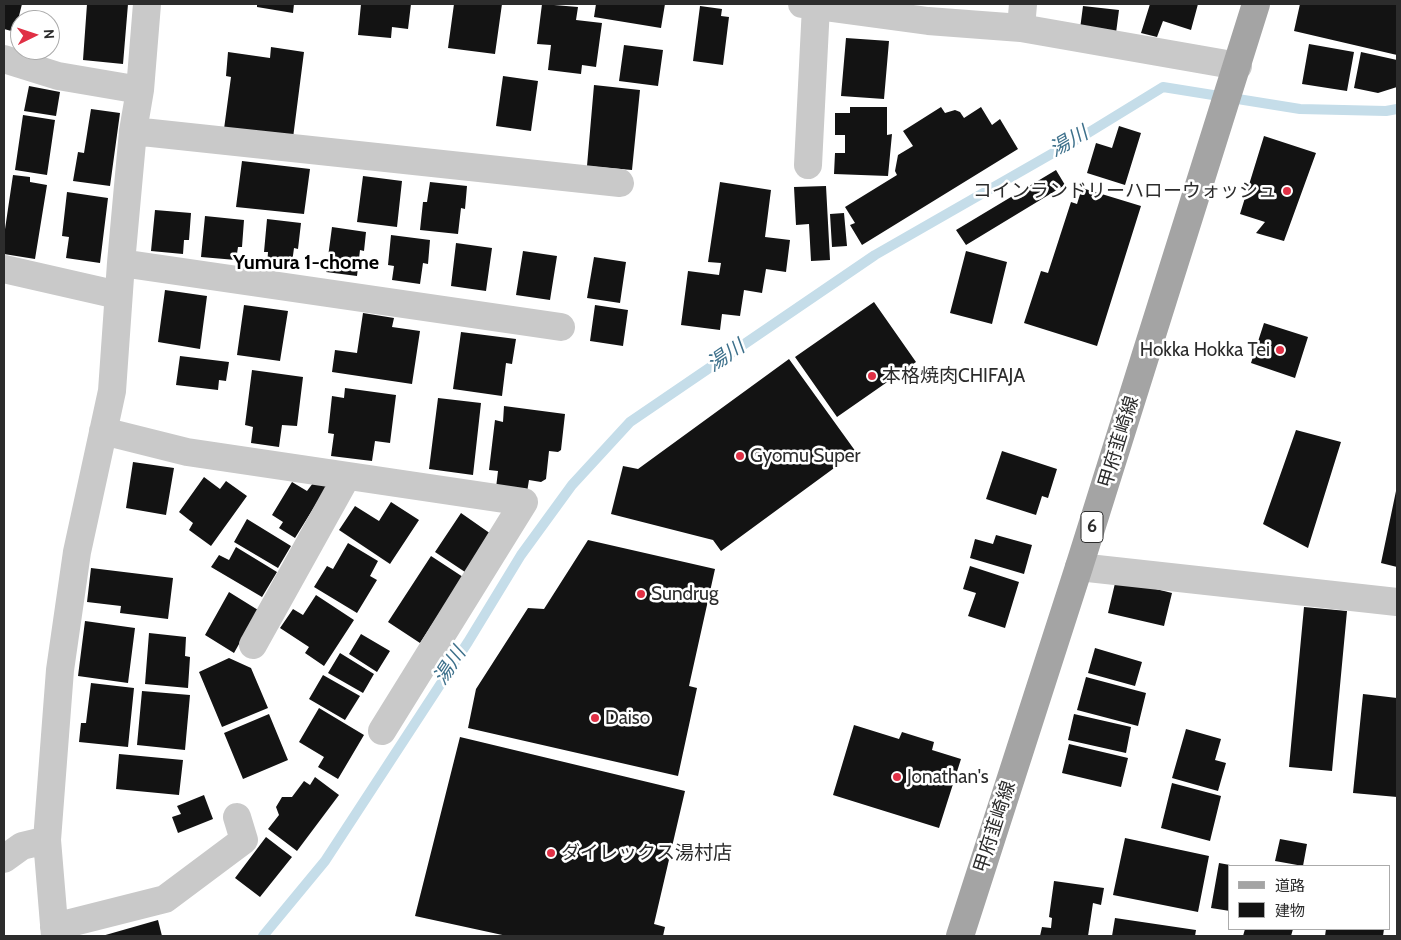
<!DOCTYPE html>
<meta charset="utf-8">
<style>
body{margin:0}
#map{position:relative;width:1401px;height:940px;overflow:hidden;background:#fff;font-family:Cabin,"Noto Sans JP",sans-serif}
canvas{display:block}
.frame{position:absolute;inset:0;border:5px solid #2c2c2c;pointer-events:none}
.legend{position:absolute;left:1228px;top:865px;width:162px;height:65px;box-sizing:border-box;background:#fff;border:1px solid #ababab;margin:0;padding:6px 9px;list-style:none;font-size:15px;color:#2c2c2c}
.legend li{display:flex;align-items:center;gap:10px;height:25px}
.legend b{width:25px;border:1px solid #ababab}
.north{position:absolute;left:10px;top:10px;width:50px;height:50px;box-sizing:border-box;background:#fff;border:1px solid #ababab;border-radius:50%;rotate:86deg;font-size:14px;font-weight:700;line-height:20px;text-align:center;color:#2c2c2c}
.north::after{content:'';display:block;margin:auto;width:18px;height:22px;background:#e03045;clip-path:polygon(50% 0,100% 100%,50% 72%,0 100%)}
</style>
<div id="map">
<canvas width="1401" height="940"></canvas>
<div class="frame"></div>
<ul class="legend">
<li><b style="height:6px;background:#a4a4a4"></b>道路</li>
<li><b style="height:14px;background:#131313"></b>建物</li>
</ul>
<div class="north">N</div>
</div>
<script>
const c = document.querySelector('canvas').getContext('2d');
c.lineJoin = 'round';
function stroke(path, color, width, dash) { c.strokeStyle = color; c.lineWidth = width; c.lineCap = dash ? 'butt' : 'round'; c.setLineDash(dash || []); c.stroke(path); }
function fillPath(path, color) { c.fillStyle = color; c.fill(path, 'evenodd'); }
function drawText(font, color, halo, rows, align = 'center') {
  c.font = font + ' Cabin,"Noto Sans JP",sans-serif'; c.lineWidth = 5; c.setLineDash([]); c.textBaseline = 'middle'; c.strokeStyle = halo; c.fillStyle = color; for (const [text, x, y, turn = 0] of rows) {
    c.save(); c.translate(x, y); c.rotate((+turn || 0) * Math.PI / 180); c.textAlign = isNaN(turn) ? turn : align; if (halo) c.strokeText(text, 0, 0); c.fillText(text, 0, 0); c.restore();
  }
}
stroke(new Path2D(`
 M263 936 325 861 468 642 521 555 572 485 630 422 875 255 1088 133 1163 87 1300 109 1386 111 1397 109`), '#c5dde9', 10);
fillPath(new Path2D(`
 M4 4H22L15 32 4 29Z
 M87 4H128L123 64 83 60Z
 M257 4H294L293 13 257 7Z
 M361 4H411L408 29 392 27 391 38 358 35Z
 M454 4H502L495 54 448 48Z
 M542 4 578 7 576 20 602 23 596 67 582 65 581 74 548 70 551 45 537 44Z
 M596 4H665L661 28 594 17Z
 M1150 4H1198L1191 30 1163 21 1157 37 1141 33Z
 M1300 4H1397V55L1294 31Z
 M700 6 722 9 721 16 729 17 723 65 693 61Z
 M1083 6 1119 10 1116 33 1080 29Z
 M846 38 889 41 884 99 841 96Z
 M1309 44 1354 52 1347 91 1302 84Z
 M624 45 663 50 658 86 619 81Z
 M271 47 304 52 293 138 224 129 231 77 226 76 228 52 270 58Z
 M1361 52 1397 60V87L1378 93 1354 88Z
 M503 76 538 81 531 131 496 126Z
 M594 85 640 90 632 170 587 166Z
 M29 86 60 92 56 116 24 111Z
 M850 107H887V135L892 134 888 176 834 174 835 153H845V135H835V113H850Z
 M941 107 945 113 955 110 960 112 964 118 981 107 992 125 1000 119 1018 149 862 245 850 225 855 223 845 207 897 175 895 171 898 155 913 146 903 131Z
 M91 109 120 113 110 186 73 181 78 152 84 153Z
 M23 115 55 120 47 175 15 170Z
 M1119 126 1141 133 1125 185 1087 173 1096 143 1112 148Z
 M1264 136 1316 153 1284 241 1256 233 1265 222 1240 214Z
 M242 161 310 169 304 214 236 207Z
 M1056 170 1065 185 966 245 956 230Z
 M13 175 30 177V182L47 185 35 259 4 254V236Z
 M363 176 402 181 397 227 357 222Z
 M430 182 467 186 465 209 461 208 458 234 420 230 423 202H427Z
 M720 182 771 190 765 237 790 240 786 272 766 269 762 293 744 290 740 316 722 314 720 330 681 325 688 271 719 275 721 263 708 262Z
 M826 186 830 260 811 261 809 224 796 225 794 187Z
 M1082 188 1141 206 1097 346 1024 323 1041 271 1048 273 1071 202 1077 204Z
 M67 192 108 198 100 263 66 258 69 237 62 236Z
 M155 210 191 213 189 240H184L183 254 151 251Z
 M844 213 847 246 832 247 830 214Z
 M205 216 244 220 242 247H238L236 260 201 257Z
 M267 219 301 223 298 249 294 248 291 270 267 267 268 252H264Z
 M332 227 366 232 364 251 360 250 357 276 326 272Z
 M391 235 430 240 428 264 423 263 420 284 392 280 394 266 388 265Z
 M456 243 492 248 486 291 451 286Z
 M523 251 557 256 550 300 516 295Z
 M966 251 1007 262 992 324 950 313Z
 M594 257 626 262 620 303 587 298Z
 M165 290 207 296 200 349 158 342Z
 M874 302 916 362 837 417 795 357Z
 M244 305 288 311 280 361 237 355Z
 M595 305 628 310 623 346 590 341Z
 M363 313 394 318 392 327 420 331 412 384 332 372 335 350 357 353Z
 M1264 323 1308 337 1295 378 1251 363Z
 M461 332 516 339 512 364 506 363 502 396 453 389Z
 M180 356 229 362 226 381 219 380 218 390 176 385Z
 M789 359 856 452 721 551 713 540 611 514 623 466 638 469Z
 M252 370 303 377 297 426 282 425 279 447 251 443 253 427 245 425Z
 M345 388 396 395 390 443 375 441 372 461 331 456 334 434 328 433 332 396 344 398Z
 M438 398 481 403 473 475 429 469Z
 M504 406 565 414 561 450 558 452 549 451 546 479 541 482 529 480 527 492 496 488 498 471 489 470 495 420 503 422Z
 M1296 430 1341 442 1308 548 1263 524Z
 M1002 451 1057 469 1048 498 1042 496 1036 515 986 499Z
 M133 462 174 468 166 515 126 508Z
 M204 477 220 489 226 481 247 496 211 546 189 530 193 523 179 512Z
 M292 482 307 491 313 483H329L295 538 279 528 283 522 272 515Z
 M1396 491 1397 492V567L1381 563Z
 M391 502 419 520 390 564 339 530 355 506 379 521Z
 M461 513 491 534 465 572 435 552Z
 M247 519 291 546 278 568 234 542Z
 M996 535 1032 545 1024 574 970 558 975 539 993 544Z
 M588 540 715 569 689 686 697 688 678 776 468 728 476 689 528 608 544 609Z
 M348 543 378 561 370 576 377 580 357 613 314 587 327 566 333 569Z
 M236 547 277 572 262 597 211 567 219 555 229 560Z
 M431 556 463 577 420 643 388 622Z
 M970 566 1019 582 1005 628 968 616 976 593 963 589Z
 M91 568 173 578 168 619 120 613 121 606 87 602Z
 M1116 579 1172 593 1164 626 1108 613Z
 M229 592 258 610 234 653 205 635Z
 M316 595 354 620 324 666 305 653 309 647 280 628 293 609 303 615Z
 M1304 607 1347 611 1332 771 1289 767Z
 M85 621 135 628 128 683 78 676Z
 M149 633 186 637 185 656 190 657 188 688 145 684Z
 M361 634 390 651 377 672 349 654Z
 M1095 648 1142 662 1135 686 1088 673Z
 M340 653 374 674 363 693 328 673Z
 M229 658 251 668 268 708 222 727 199 672Z
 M323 675 360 696 345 720 309 699Z
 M1086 677 1146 693 1138 726 1077 710Z
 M91 683 134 688 128 747 79 742 81 723H86Z
 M142 691 190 695 185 750 137 745Z
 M1363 694 1397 698V797L1353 793Z
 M319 708 364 735 338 779 318 767 324 757 299 742Z
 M269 714 288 760 243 779 224 733Z
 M1074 714 1131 727 1126 753 1068 740Z
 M854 725 899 739 902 732 934 742 932 750 961 759 939 828 833 795Z
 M1186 729 1221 739 1215 760 1226 763 1218 791 1172 778Z
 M460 737 685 791 654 924 665 927 663 936H507L415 916Z
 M1069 744 1128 758 1121 787 1062 773Z
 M119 754 183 760 179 795 116 789Z
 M315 777 339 795 297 851 268 829 279 815 276 807 282 797H292L304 781 310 785Z
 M1172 783 1221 796 1210 841 1161 828Z
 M204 795 213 819 178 833 172 817 181 814 177 806Z
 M266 837 292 857 260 897 235 878Z
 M1125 838 1209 856 1198 912 1113 895Z
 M1280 839 1307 844 1303 866 1275 861Z
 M1219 863 1230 865V911L1211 908Z
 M1054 881 1104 888 1101 905 1093 903 1088 936H1040L1042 927 1051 928 1052 918 1049 917Z
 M1115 918 1196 930 1195 936H1112Z
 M158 920 162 936H102Z
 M1245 929H1293L1291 936H1243Z
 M1326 929H1384L1383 936H1325Z`), '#131313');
stroke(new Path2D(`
 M802 4 928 21 1021 28 1238 66
 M1021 28 1023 4
 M4 59 58 76 140 90
 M133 131 620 183
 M808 165 816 6
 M121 263 561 327
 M4 269 118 295
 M103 431 187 452 524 502 382 731
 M1079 567 1397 602
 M253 645 347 476
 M4 859 22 846 47 840
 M54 927 165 899 244 840 237 817
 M55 936 47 840 60 670 77 552 112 391 121 263 133 131 140 90 147 4`), '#c9c9c9', 28);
stroke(new Path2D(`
 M960 936 1079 567 1256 4`), '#a4a4a4', 28);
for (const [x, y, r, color] of [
 [1287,191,5,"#e03045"],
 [1280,350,5,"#e03045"],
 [872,376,5,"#e03045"],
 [740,456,5,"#e03045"],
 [641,594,5,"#e03045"],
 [595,718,5,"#e03045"],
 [897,777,5,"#e03045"],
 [551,853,5,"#e03045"]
]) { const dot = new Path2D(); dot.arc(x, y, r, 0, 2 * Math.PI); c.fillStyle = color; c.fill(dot); stroke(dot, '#fff', 2); }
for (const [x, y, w] of [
 [1092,527,22]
]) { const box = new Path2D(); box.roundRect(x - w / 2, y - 15.5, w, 31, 4); c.fillStyle = '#fff'; c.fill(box); stroke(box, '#2c2c2c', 1); }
drawText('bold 18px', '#2c2c2c', null, [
 ["6",1092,527]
]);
drawText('19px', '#2c2c2c', '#fff', [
 ["コインランドリーハローウォッシュ",1277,191,"right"],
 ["Hokka Hokka Tei",1270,350,"right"],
 ["本格焼肉CHIFAJA",882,376],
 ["Gyomu Super",750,456],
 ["Sundrug",651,594],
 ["Daiso",605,718],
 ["Jonathan's",907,777],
 ["ダイレックス湯村店",561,853]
], 'left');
drawText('19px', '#2c2c2c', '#fff', [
 ["甲府韮崎線",1119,442,-73],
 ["甲府韮崎線",995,827,-72]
]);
drawText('italic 20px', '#3d708b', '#fff', [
 ["湯川",1069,142,-30],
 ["湯川",726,356,-34],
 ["湯川",450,666,-57]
]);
drawText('bold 20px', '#000', '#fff', [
 ["Yumura 1-chome",306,263]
]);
</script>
